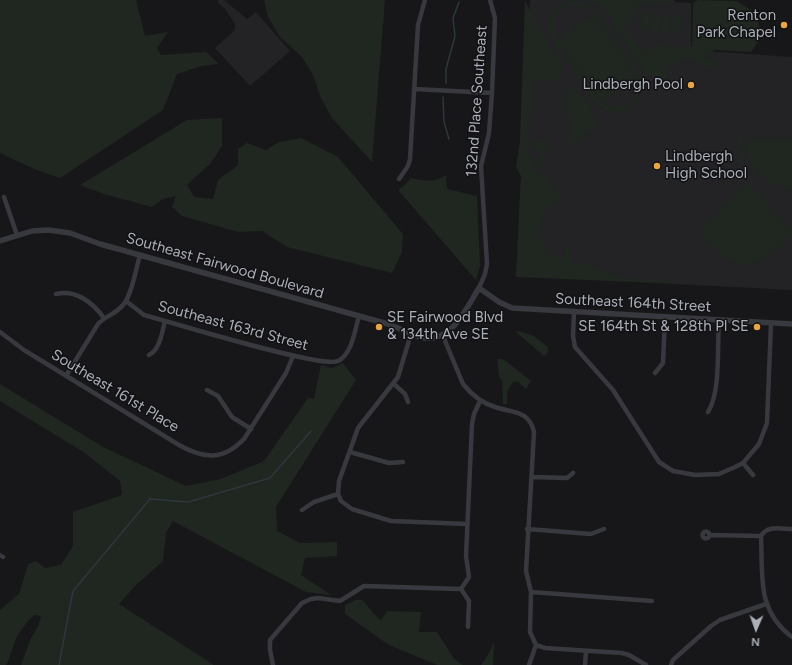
<!DOCTYPE html>
<style>
body{margin:0}
#map{position:relative;width:792px;height:665px;overflow:hidden;background:#171719;font-family:Figtree,sans-serif}
canvas{display:block}
.north{position:absolute;left:736px;top:609px;width:40px;height:40px;-webkit-text-stroke:3px #121214;paint-order:stroke;rotate:182deg;font-size:11px;font-weight:700;line-height:16px;text-align:center;color:#aaafb8}
.north::after{content:'';display:block;margin:auto;width:14px;height:18px;background:#aaafb8;clip-path:polygon(50% 0,100% 100%,50% 72%,0 100%)}
</style>
<div id="map">
<canvas width="792" height="665"></canvas>
<div class="north">N</div>
</div>
<script>
const c = document.querySelector('canvas').getContext('2d');
c.lineJoin = 'round';
function fillPath(path, color) { c.fillStyle = color; c.fill(path, 'evenodd'); }
function stroke(path, color, width, dash) { c.strokeStyle = color; c.lineWidth = width; c.lineCap = dash ? 'butt' : 'round'; c.setLineDash(dash || []); c.stroke(path); }
function drawText(font, color, halo, rows, align = 'center') {
  c.font = font + ' Figtree,sans-serif'; c.lineWidth = 3; c.setLineDash([]); c.textBaseline = 'middle'; c.strokeStyle = halo; c.fillStyle = color; for (const [text, x, y, turn = 0] of rows) {
    c.save(); c.translate(x, y); c.rotate((+turn || 0) * Math.PI / 180); c.textAlign = isNaN(turn) ? turn : align; if (halo) c.strokeText(text, 0, 0); c.fillText(text, 0, 0); c.restore();
  }
}
fillPath(new Path2D(`
 M219 0H224L247 19 256 12 290 51 250 86 215 48 235 30V24L226 10 217 2Z
 M530 0H666L668 2 691 3V50L792 57V290L516 276Z`), '#232326');
fillPath(new Path2D(`
 M0 0H136L145 36 168 32 157 48 161 55 206 52 219 64 201 66 177 74 163 110 60 178 34 169 0 153Z
 M264 0H385L372 162 332 118 321 98 313 75 302 57 280 37 268 17Z
 M589 0H673L676 3 637 4C635 15 634 21 624 27L645 54 650 45C664 44 678 48 692 47L693 3 698 0 737 1 754 12 760 27 758 42 751 52 715 50 708 54 707 58 716 61V68C694 69 693 49 668 68L667 81 660 86 654 77 646 74 612 23V16L597 4Z
 M525 1 544 36 561 61 563 73 558 79 533 81 527 156 534 157 533 167 541 171 560 194 559 200C552 204 544 209 542 218 540 223 540 234 541 240 543 249 555 260 564 258L566 244C571 250 568 258 575 265L590 263 603 271 624 278 644 280 665 279 664 283 516 277 521 176 516 167 520 141Z
 M572 1 585 2 595 9 651 90 647 93 642 86C639 110 614 120 596 104L552 38C545 21 554 4 572 1ZM576 5 586 8 592 12 636 77C640 89 636 100 624 106L609 107 600 101 556 36C550 21 560 6 576 5Z
 M642 14H650L649 31 641 30Z
 M652 14H660L659 31H651Z
 M663 15H670L669 32 662 31Z
 M673 15 681 16 680 32H672Z
 M589 17 591 19 594 17 634 76 631 78 633 81 604 100 602 98 600 99 560 41 563 39 561 36Z
 M567 86H573C584 98 595 109 596 127L573 145H570L567 140C574 126 571 128 568 115 566 106 567 96 567 86Z
 M222 118V146L210 164 187 185 194 197 213 199 218 180 238 165V149L247 143 266 150 279 142 301 138 338 157 403 234 402 252 392 273 287 247 262 231 238 232 182 216 172 207 176 196 163 199 152 207 104 194 80 185 187 120Z
 M738 135H742L745 165H741Z
 M772 139 792 140V189C764 182 747 172 747 140Z
 M531 141H549L551 147 545 150 544 167H537L539 152 531 147Z
 M446 175 447 189 477 196 480 266 476 280 398 190 406 184 411 178C425 181 433 183 446 175Z
 M745 184H749L792 231V235L769 257 749 265 737 264 722 256 698 232Z
 M518 331 534 336 548 347V353L544 356 516 332Z
 M497 359H503L531 381 526 389 517 381 512 383 507 392V404H503L502 380 499 377Z
 M343 363 356 380 276 507 277 531 300 543 337 542V556L305 558 301 575 331 595 306 592 173 521 166 533 163 561 135 586 119 604 214 665H21L30 640 38 626 41 616 34 615C27 622 19 631 15 641 12 649 11 657 6 665H0V610L19 594 28 564 36 561 45 568 61 565 73 546V512L122 495 120 481 85 453 0 401V384L103 447 186 486 221 479 264 461 308 398 314 399 321 365 332 368Z
 M356 600H362C369 606 373 615 381 620L387 611 421 612 419 632H437L455 660 463 665H437L389 645 345 614V605Z
 M494 641 493 665H481L489 653Z`), '#1f2720');
stroke(new Path2D(`
 M446 83V69L455 36 453 18 459 2
 M443 97 444 122 449 139
 M59 665 73 591 150 499 188 502 270 478 311 431`), '#2d373c', 1.5);
stroke(new Path2D(`
 M414 89 492 93
 M399 179 408 166 410 159 418 25 425 0
 M4 197 17 235
 M479 288 485 274 487 264 481 166 489 133 492 93 495 18 490 0
 M56 294C76 289 93 303 104 318
 M126 301 144 315C170 322 323 369 338 361 352 354 355 330 359 316
 M574 312 573 336 575 347 613 390 659 462 673 471 695 475 719 474 733 468 743 463 759 444 767 423 771 323
 M0 332 24 350 179 445C204 459 223 461 244 439L286 373 293 356
 M411 334 398 377 358 428 339 481 338 494 341 501 352 509 391 521 467 524
 M443 336 463 384C471 394 482 403 495 407 513 413 529 410 534 432L526 571 531 592 530 632 536 645
 M149 355C160 350 162 332 165 321
 M655 373 663 363 665 317
 M66 376 98 324C105 316 116 314 123 305 132 295 136 268 140 255
 M394 384 405 394 408 402
 M207 390 218 396 232 417 251 429
 M708 412C721 392 717 345 719 320
 M350 452 389 463 403 462
 M743 463 753 475
 M532 477 567 478 573 473
 M302 510 314 502 338 494
 M527 529 591 534 604 529
 M702.5 535a3.5 3.5 0 1 1 7 0a3.5 3.5 0 1 1-7 0Z
 M710 535 761 536C767 525 782 529 792 529
 M761 536C763 576 756 610 792 637
 M0 555 3 557
 M531 592 652 601
 M468 627 469 601 461 589 469 577 466 556 472 424 474 414 480 401
 M536 645 545 648 622 653 629 655 646 665
 M273 665 270 650V640L302 603 311 599 318 598 340 601 364 586 461 589
 M529 665 536 645
 M585 665 586 651
 M671 665 673 660 711 626 720 620 766 604`), '#38393e', 4.5);
stroke(new Path2D(`
 M0 241 32 231 49 230 70 233 100 244 388 324C399 328 409 334 420 337 451 345 465 310 479 288L499 302 512 308 792 324`), '#38393e', 5.5);
for (const [x, y, r, color] of [
 [784,25,4,"#e9a53e"],
 [691,85,4,"#e9a53e"],
 [657,166,4,"#e9a53e"],
 [379,327,4,"#e9a53e"],
 [757,327,4,"#e9a53e"]
]) { const dot = new Path2D(); dot.arc(x, y, r, 0, 2 * Math.PI); c.fillStyle = color; c.fill(dot); stroke(dot, '#121214', 1.5); }
drawText('15px', '#aaafb8', '#121214', [
 ["Renton",776,16],
 ["Park Chapel",776,33],
 ["Lindbergh Pool",683,85],
 ["Lindbergh",665,157,"left"],
 ["High School",665,174,"left"],
 ["SE Fairwood Blvd",387,318,"left"],
 ["& 134th Ave SE",387,335,"left"],
 ["SE 164th St & 128th Pl SE",749,327]
], 'right');
drawText('15px', '#aaafb8', '#121214', [
 ["132nd Place Southeast",477,101,-86],
 ["Southeast Fairwood Boulevard",225,266,16],
 ["Southeast 164th Street",633,303,3],
 ["Southeast 163rd Street",233,326,15],
 ["Southeast 161st Place",115,391,31]
]);
</script>
